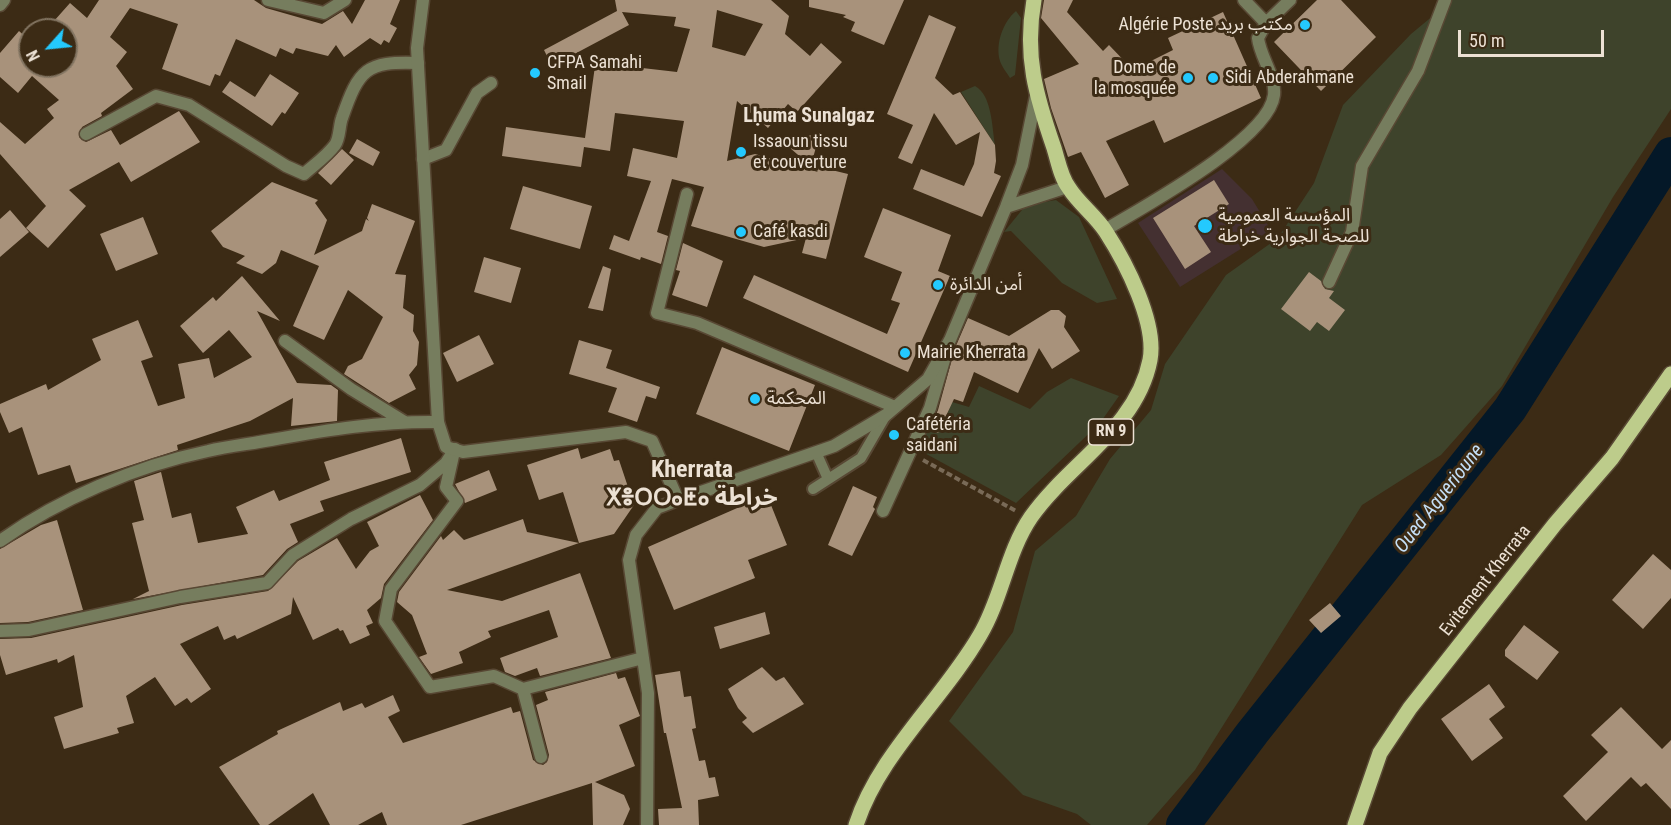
<!DOCTYPE html>
<meta charset="utf-8">
<style>
body{margin:0}
#map{position:relative;width:1671px;height:825px;overflow:hidden;background:#3c2b15;font-family:"Roboto Condensed",sans-serif}
canvas{display:block}
.north{position:absolute;left:18px;top:18px;width:60px;height:60px;box-sizing:border-box;background:#3c2b15;border:2px solid #827461;border-radius:50%;rotate:243deg;font-size:16px;font-weight:700;line-height:24px;text-align:center;color:#ece1d4}
.north::after{content:'';display:block;margin:auto;width:21px;height:27px;background:#24c9fe;clip-path:polygon(50% 0,100% 100%,50% 72%,0 100%)}
.scale{position:absolute;left:1458px;top:30px;width:146px;height:27px;box-sizing:border-box;border:3px solid #ece1d4;border-top:0;padding-left:8px;font-size:18px;line-height:21px;white-space:nowrap;color:#ece1d4;-webkit-text-stroke:4px #3c2b15;paint-order:stroke}
</style>
<div id="map">
<canvas width="1671" height="825"></canvas>
<div class="north">N</div>
<div class="scale">50 m</div>
</div>
<script>
const c = document.querySelector('canvas').getContext('2d');
c.lineJoin = 'round';
function fillPath(path, color) { c.fillStyle = color; c.fill(path, 'evenodd'); }
function stroke(path, color, width, dash) { c.strokeStyle = color; c.lineWidth = width; c.lineCap = dash ? 'butt' : 'round'; c.setLineDash(dash || []); c.stroke(path); }
function drawText(font, color, halo, rows, align = 'center') {
  c.font = font + ' "Roboto Condensed","Noto Sans Arabic","Noto Sans Tifinagh",sans-serif'; c.lineWidth = 6; c.setLineDash([]); c.textBaseline = 'middle'; c.strokeStyle = halo; c.fillStyle = color; for (const [text, x, y, turn = 0] of rows) {
    c.save(); c.translate(x, y); c.rotate((+turn || 0) * Math.PI / 180); c.textAlign = isNaN(turn) ? turn : align; if (halo) c.strokeText(text, 0, 0); c.fillText(text, 0, 0); c.restore();
  }
}
fillPath(new Path2D(`
 M1222 169 1252 199 1271 230 1180 287 1138 223Z`), '#443031');
fillPath(new Path2D(`
 M1452 0H1671V109L1613 197 1502 386 1441 455 1362 505 1195 770 1147 825H1091L1077 814 1023 795 949 721 1013 632 1035 551 1076 516 1110 459 1151 410 1165 364 1226 275 1278 238 1314 183 1343 105 1411 34Z
 M1016 11 1021 18 1015 75 1010 78C1007 73 1002 67 1000 61 995 44 1003 22 1016 11Z
 M975 86C992 95 992 127 995 145L961 92Z
 M1056 200 1079 217 1117 299 1097 303 1062 283 1011 231 1004 232 1026 205Z
 M1071 378 1119 396 1100 423 1016 503 919 450 929 427 941 430 952 402 969 407 979 386 1030 409 1047 392Z`), '#3e432b');
stroke(new Path2D(`
 M1183 825 1253 732 1510 409 1671 154`), '#041828', 34);
fillPath(new Path2D(`
 M99 0H254L266 8 322 24 343 11 352 24 365 0H400L390 24 397 28 389 43 384 40 381 45 370 38 344 57 336 45 328 56 296 48 293 54 280 48 276 57 236 39 220 76 215 74 210 86 162 69 178 24 130 8 110 37 127 52 116 66 133 89 101 113 102 116 82 127 79 137 86 142 111 130 120 145 179 111 200 142 131 182 119 162 69 190 86 206 48 248 26 228 46 206 0 154V122L25 144 54 118 47 109 59 100 32 76 18 93 0 77V53L19 31 30 41V66H66V30H46L70 3 87 18Z
 M615 0H771L789 16 785 34 810 56 821 43 842 62 797 112 788 104 768 128 737 101 727 161 755 154 818 172 783 142 820 133 811 165 848 174 826 259 802 253 806 238 764 247 691 226 704 187 672 179 657 232 668 236 661 264 641 257 640 260 609 249 614 235 629 241 651 181 627 176 633 148 677 158 684 121 615 113 610 151 584 147 581 167 502 156 506 127 585 138 595 66 625 70V66L677 72 690 29 674 26 676 17 622 12 629 25 552 66 544 50 617 11ZM717 10 763 24 745 56 712 47Z
 M809 0H904L884 45 851 31 855 22 843 17 846 15 809 7Z
 M1044 0H1073L1067 12 1103 51 1109 45 1133 70 1173 50 1168 38 1223 12 1261 98 1164 143 1154 120 1106 141 1129 185 1105 198 1081 152 1068 157 1051 108 1044 79 1079 64 1041 18Z
 M1317 0H1341L1376 37 1321 91 1274 42Z
 M929 15 956 27 935 78 953 95 960 92 995 145 996 161 994 173 1001 176 982 217 913 189 921 169 964 186 974 164 980 132 956 145 934 113 912 164 898 158 913 125 887 114Z
 M270 74 299 93 285 114 282 112 272 126 222 92 230 81 255 97Z
 M357 139 380 152 373 166 349 153Z
 M342 149 354 160 331 185 318 173Z
 M1214 180 1229 204 1194 226 1211 252 1185 269 1153 218Z
 M272 182 318 200 315 203 327 220 314 255 362 231 366 219 369 221 367 218 372 204 415 221 395 274 406 275 403 308 414 315 413 331 419 342 417 365 409 375 416 389 389 403 344 374 348 366 362 359 383 317 348 290 324 340 293 326 319 266 281 250 276 263 262 274 236 263 245 256 223 247 211 231Z
 M523 186 592 206 580 249 510 229Z
 M883 208 951 235 938 271 950 276 908 372 743 298 754 275 887 334 900 303 891 300 902 272 864 257Z
 M10 210 29 232 0 257V219Z
 M143 217 158 254 116 271 100 234Z
 M683 243 723 261 707 307 672 295 680 271 676 270Z
 M484 257 521 268 511 303 474 292Z
 M603 266 611 269 603 311 588 308Z
 M1309 272 1321 281 1325 289 1334 291 1329 298 1345 310 1329 331 1317 322 1310 331 1281 309Z
 M242 276 280 321 257 311 297 383 331 385 338 390 337 421 291 426 293 398 250 421 177 445 178 450 76 483 70 465 38 475 22 427 9 433 0 412V404L46 384 48 390 101 360 92 339 138 320 153 357 141 361 158 406 185 398 178 364 209 358 214 378 252 357 229 330 203 353 180 326 213 297 216 301Z
 M1051 310H1059L1066 316 1064 327 1080 351 1052 369 1039 348 1018 393 974 372 963 402 954 399 938 433 930 429 938 410 955 348 968 318 1009 336Z
 M479 335 494 364 457 382 443 353Z
 M579 340 612 350 606 368 660 387 656 399 646 396 637 422 608 412 617 388 569 374Z
 M722 347 815 385 789 451 696 414Z
 M401 438 411 472 320 501 324 511 290 524 298 542 287 549 263 575 133 599 149 591 132 523 144 520 134 481 161 472 172 518 191 513 198 543 248 534 236 507 274 490 279 501 330 480 324 462Z
 M578 448 581 459 610 449 614 461 619 460 634 505 614 534 579 543 563 492 539 500 527 465Z
 M489 470 497 490 465 503 455 484Z
 M853 486 877 497 873 507 875 509 852 556 828 545Z
 M420 495 433 520 384 584 381 598 367 610 373 623 366 626 370 635 350 644 343 630 340 631 338 628 313 640 293 597 291 614 237 639 235 635 224 640 218 626 180 644 211 689 191 703 187 698 175 706 155 677 126 696 134 723 117 728 119 733 64 749 54 717 83 707 74 655 58 663 57 659 6 675 0 655V639L31 638 182 605 268 591 298 561 337 538 356 569 370 551 379 546 367 522Z
 M767 495 787 545 748 560 755 578 674 610 648 547Z
 M523 519 527 532 579 543 447 590 502 601 580 573 611 658 540 676 537 668 515 676 505 672 500 658 558 637 549 610 488 631 491 637 459 652 463 663 431 674 419 657 427 654 412 615 397 602 399 592 441 536 443 540 454 530 464 540Z
 M57 520 83 610 28 622 0 623V549L41 525Z
 M1653 554 1671 570V598L1643 629 1612 600Z
 M1330 603 1341 616 1321 633 1309 620Z
 M765 612 770 634 720 649 714 627Z
 M1524 625 1559 652 1537 680 1505 656V650Z
 M762 667 776 681 784 677 804 704 753 733 742 722 747 718 738 708 728 689Z
 M680 671 684 697 691 696 696 728 692 729 699 761 705 760 709 778 715 777 719 796 698 800 699 825H659L658 809 682 808 666 733H664L655 675Z
 M616 673 618 679 625 677 640 716 619 725 635 766 595 782 624 795 630 809 623 825H593L592 783 461 825H387L382 812 358 825H330L313 793 268 825H260L219 767 278 734 277 731 340 702 343 711 362 703 365 708 393 695 400 711 388 717 403 743 511 707 513 713 520 711 533 760 543 765 547 762 549 755 536 705 548 700 545 692Z
 M1489 684 1505 707 1489 719 1503 738 1472 761 1441 719Z
 M1621 707 1662 749 1671 740V809L1646 783 1641 787 1631 777 1586 821 1563 796 1608 752 1591 735Z`), '#a8927b');
const service = new Path2D(`
 M816 452 828 479
 M813 489 861 458 886 415`);
const minor = new Path2D(`
 M268 0 324 13 345 0
 M1244 0 1266 23
 M0 5 4 0
 M86 134 156 96 189 105 286 166 304 174C314 165 327 156 335 145 340 138 339 126 342 118 359 69 366 61 418 63
 M423 159 446 150 477 93 491 83
 M687 194 657 313 697 323 895 407
 M1105 230C1143 207 1269 139 1274 95 1276 76 1260 57 1258 38L1266 23 1290 0
 M1329 282 1352 232 1362 166 1418 71 1445 0
 M285 341 351 389 403 421
 M453 456 446 487 457 501 391 589 385 621 430 687 494 676 523 689 541 757
 M883 511 930 408 947 350
 M0 541C59 499 136 466 208 451 229 446 250 444 271 440 327 430 381 421 438 422
 M0 631 29 630 180 597 267 583 293 555 351 519 420 485 446 463 455 449
 M523 689 643 658
 M647 825 648 693 629 560 636 535 657 508 678 500`);
const tertiary = new Path2D(`
 M423 0 417 48 438 422 446 447 463 452 626 432 652 441 678 500 834 446 886 415 928 379 950 340 1006 207 1022 165 1036 96
 M1006 207 1067 187`);
const primary = new Path2D(`
 M856 825C879 754 943 699 980 635 1002 598 1007 552 1031 517 1069 463 1137 428 1150 360 1157 323 1126 263 1106 232 1096 216 1079 204 1069 188 1061 178 1058 161 1054 148 1036 96 1024 56 1034 0
 M1355 825 1380 753 1410 708 1555 524 1612 458 1671 374`);
stroke(service, '#584834', 14);
stroke(minor, '#584834', 15);
stroke(tertiary, '#584834', 15);
stroke(primary, '#584834', 18);
stroke(new Path2D(`
 M923 460 1016 511`), '#796a57', 4, [6, 3]);
stroke(service, '#767d5e', 10);
stroke(minor, '#767d5e', 12);
stroke(tertiary, '#767d5e', 12);
stroke(primary, '#bdcc8b', 15);
for (const [x, y, r, color] of [
 [1305,25,6,"#24c9fe"],
 [535,73,6,"#24c9fe"],
 [1188,78,6,"#24c9fe"],
 [1213,78,6,"#24c9fe"],
 [741,152,6,"#24c9fe"],
 [1205,226,8,"#24c9fe"],
 [741,232,6,"#24c9fe"],
 [938,285,6,"#24c9fe"],
 [905,353,6,"#24c9fe"],
 [755,399,6,"#24c9fe"],
 [894,435,6,"#24c9fe"]
]) { const dot = new Path2D(); dot.arc(x, y, r, 0, 2 * Math.PI); c.fillStyle = color; c.fill(dot); stroke(dot, '#3c2b15', 2); }
for (const [x, y, w] of [
 [1111,432,45]
]) { const box = new Path2D(); box.roundRect(x - w / 2, y - 13, w, 26, 4.5); c.fillStyle = '#3c2b15'; c.fill(box); stroke(box, '#ece1d4', 1.5); }
drawText('bold 16px', '#ece1d4', null, [
 ["RN 9",1111,432]
]);
drawText('18px', '#ece1d4', '#3c2b15', [
 ["Algérie Poste مكتب بريد",1293,25,"right"],
 ["CFPA Samahi",547,63],
 ["Smail",547,84],
 ["Dome de",1176,68,"right"],
 ["la mosquée",1176,89,"right"],
 ["Sidi Abderahmane",1225,78],
 ["Issaoun tissu",753,142],
 ["et couverture",753,163],
 ["المؤسسة العمومية",1218,216],
 ["للصحة الجوارية خراطة",1218,237],
 ["Café kasdi",753,232],
 ["أمن الدائرة",950,285],
 ["Mairie Kherrata",917,353],
 ["المحكمة",767,399],
 ["Cafétéria",906,425],
 ["saidani",906,446]
], 'left');
drawText('18px', '#ece1d4', '#3c2b15', [
 ["Evitement Kherrata",1486,581,-52]
]);
drawText('bold 20px', '#ece1d4', '#3c2b15', [
 ["Lḥuma Sunalgaz",809,117]
]);
drawText('italic 20px', '#c4dff7', '#3c2b15', [
 ["Oued Aguerioune",1440,499,-52]
]);
drawText('bold 24px', '#ece1d4', '#3c2b15', [
 ["Kherrata",692,471],
 ["ⵅⴻⵔⵔⴰⵟⴰ خراطة",692,499]
]);
</script>
